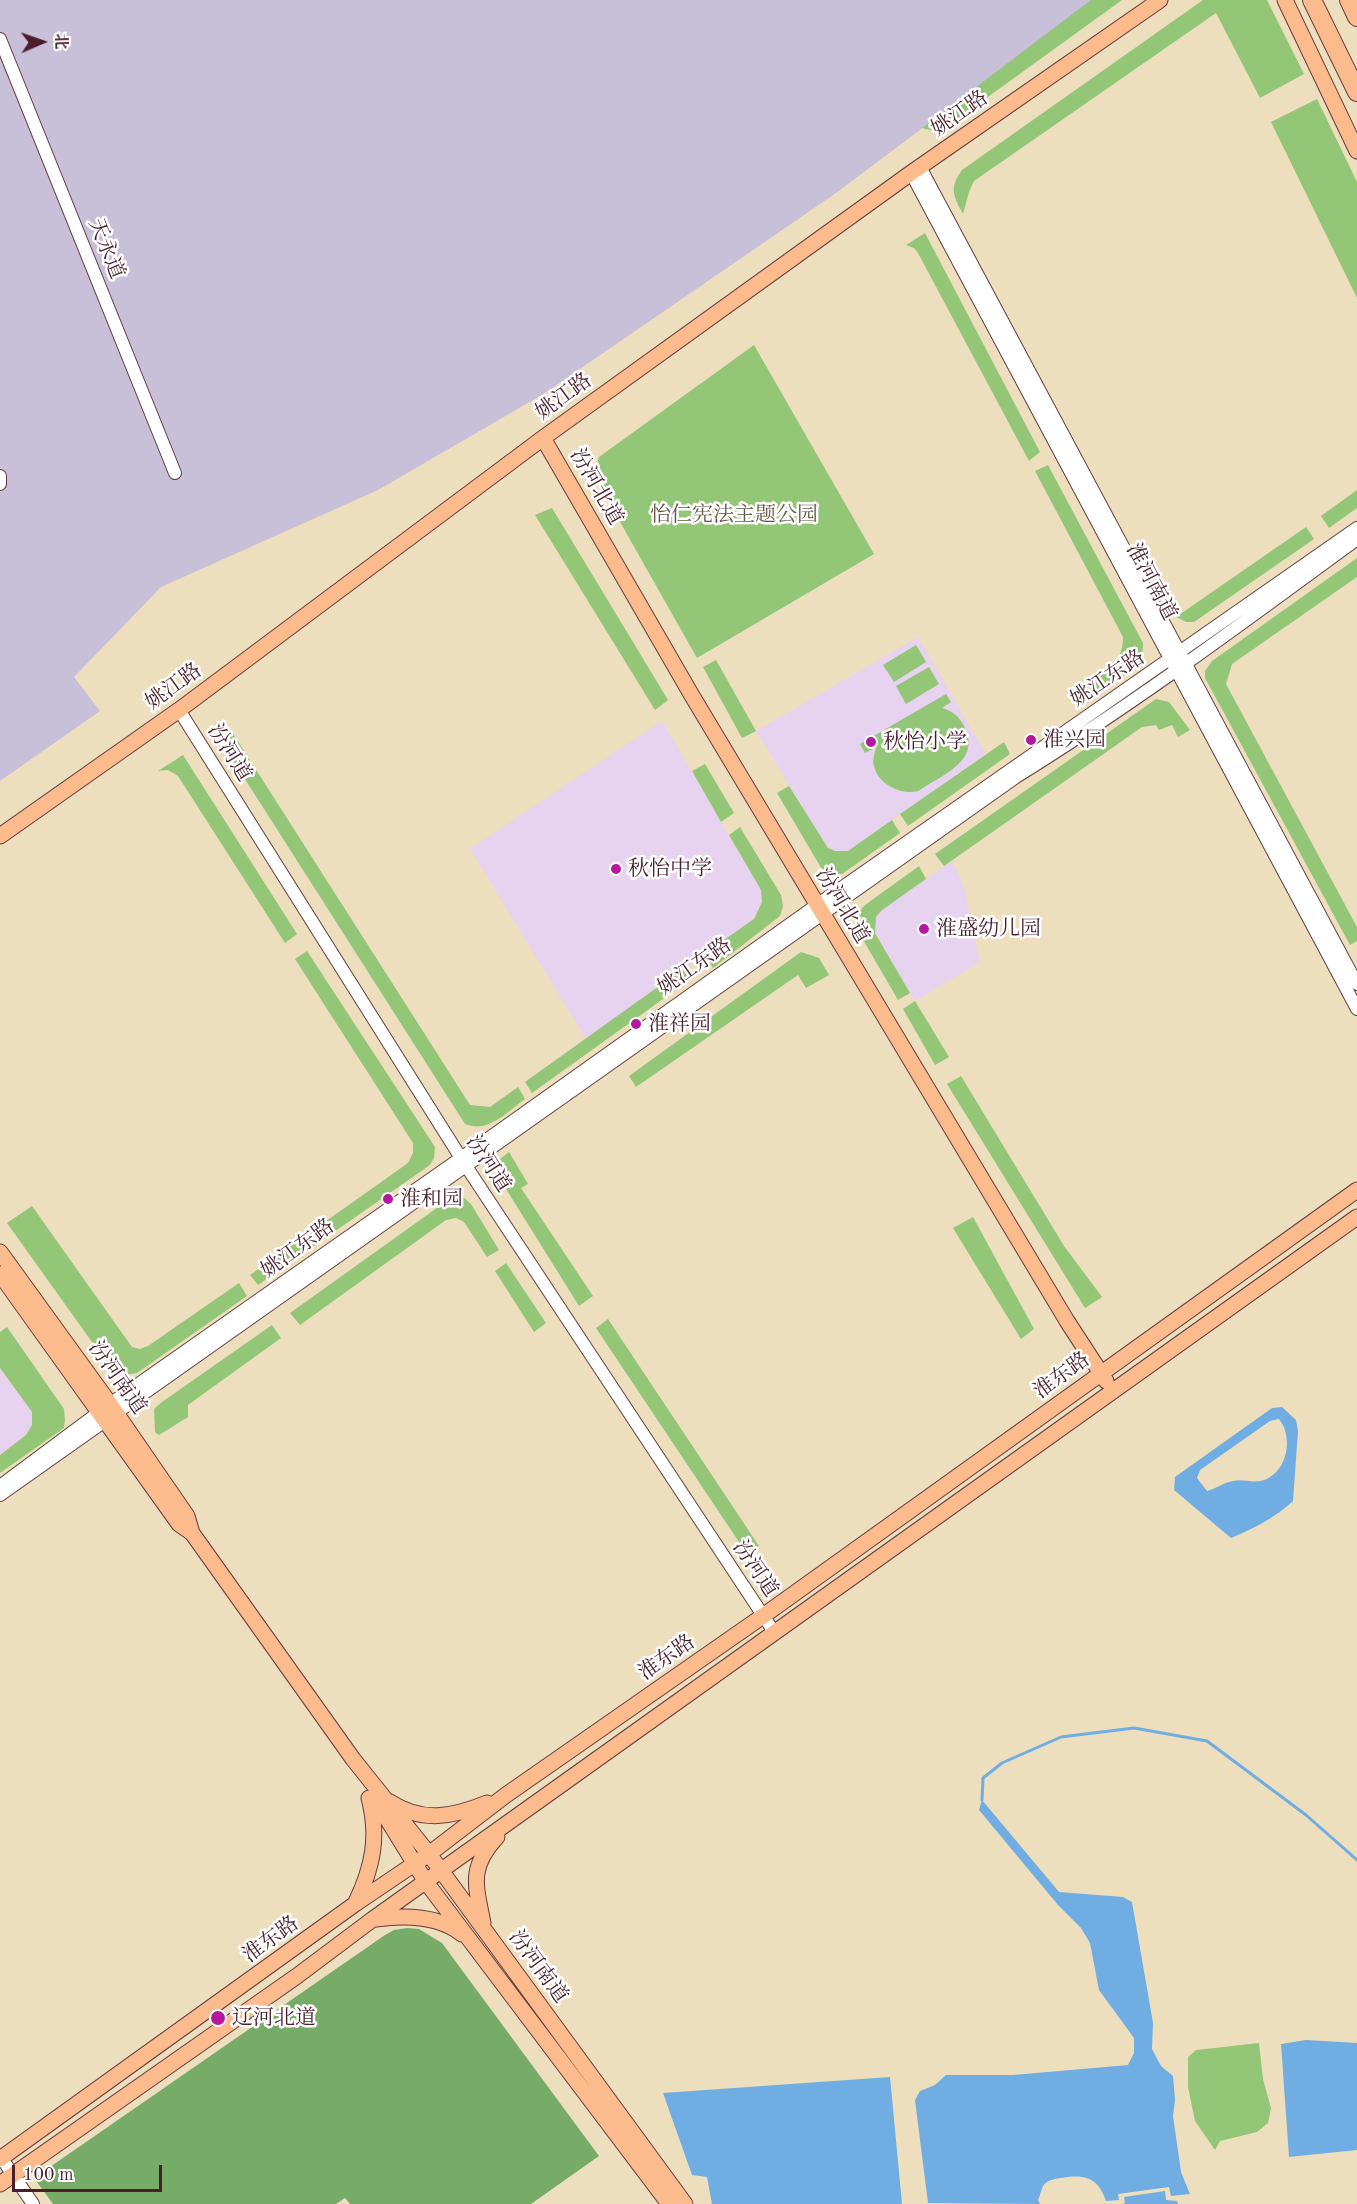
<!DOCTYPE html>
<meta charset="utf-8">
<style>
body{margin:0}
#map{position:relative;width:1357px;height:2204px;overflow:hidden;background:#eddfbd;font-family:"Old Standard TT","Noto Serif SC",serif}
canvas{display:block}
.north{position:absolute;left:12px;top:12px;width:60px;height:60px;-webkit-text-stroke:4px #fff;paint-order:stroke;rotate:88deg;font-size:16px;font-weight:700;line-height:24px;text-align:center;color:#4a1f2b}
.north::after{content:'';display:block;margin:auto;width:21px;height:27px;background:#4a1f2b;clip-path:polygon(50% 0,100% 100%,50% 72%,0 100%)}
.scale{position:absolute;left:12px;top:2165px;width:150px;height:27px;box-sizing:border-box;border:3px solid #4a1f2b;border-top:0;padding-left:8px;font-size:18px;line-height:21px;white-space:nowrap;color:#4a1f2b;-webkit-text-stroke:4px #fff;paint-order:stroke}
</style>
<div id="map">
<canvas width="1357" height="2204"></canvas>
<div class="north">北</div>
<div class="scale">100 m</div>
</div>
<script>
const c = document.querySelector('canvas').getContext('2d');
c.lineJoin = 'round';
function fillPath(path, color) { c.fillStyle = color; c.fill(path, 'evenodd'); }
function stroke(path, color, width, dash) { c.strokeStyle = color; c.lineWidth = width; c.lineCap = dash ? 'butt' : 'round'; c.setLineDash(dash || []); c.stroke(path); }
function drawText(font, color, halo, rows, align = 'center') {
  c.font = font + ' "Old Standard TT","Noto Serif SC",serif'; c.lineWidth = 5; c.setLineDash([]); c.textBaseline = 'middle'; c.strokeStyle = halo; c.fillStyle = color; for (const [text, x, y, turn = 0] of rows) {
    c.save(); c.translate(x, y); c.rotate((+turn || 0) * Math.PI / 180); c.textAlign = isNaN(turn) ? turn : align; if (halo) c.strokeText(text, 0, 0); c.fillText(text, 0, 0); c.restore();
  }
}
fillPath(new Path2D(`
 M918 637 986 754 848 851H835L828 848 756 731Z
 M662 721 761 890 762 902 754 919 586 1039 470 849Z
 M952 861 964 887 980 962 915 1001 875 933 876 917 882 910Z
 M0 1368 32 1412V1425L26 1435 0 1455Z`), '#e7d2ef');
fillPath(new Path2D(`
 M0 0H1093L836 193 545 393 378 490 161 587 74 677 100 711 0 781Z`), '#c8bfd8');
fillPath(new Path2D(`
 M1091 0H1122L945 128 934 131 922 128Z
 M1203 0H1267L1304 74 1260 98 1216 13 974 181 969 192 963 214C953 195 949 188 962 170Z
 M1317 99 1357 182V298L1271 122Z
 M925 233 1040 452 1029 461 918 253 914 248 906 245Z
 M754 345 874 554 697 658 598 483 595 471 599 457Z
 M1048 465 1143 643C1144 670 1114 681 1094 695L1087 684C1107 669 1123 664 1123 637L1035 471Z
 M1357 490V508L1329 528 1321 516Z
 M552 508 668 700 655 710 535 515Z
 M1306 527 1314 539 1194 622H1186L1176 617Z
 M1357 558V577L1232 664 1226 684 1357 927V941L1350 945 1205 678V671L1212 661Z
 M916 645 926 662 894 682 883 665Z
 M716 660 756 731 742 738 703 667Z
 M929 667 939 684 906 704 896 686Z
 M946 694 951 702 942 708C953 711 960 717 965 728 977 754 957 767 938 779 931 782 924 788 918 791 901 796 877 783 874 766 872 760 875 753 876 747L865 753 860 744Z
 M1156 699 1169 702 1190 730 1178 737 1172 725 1159 730 1156 725 1142 727 944 866 935 854Z
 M232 732 470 1105 490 1107 518 1087 525 1099C508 1111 488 1134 465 1124L220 740Z
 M1004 742 1010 754 908 826 900 814Z
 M183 755 297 934 285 943 178 776 168 770 158 771Z
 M705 764 734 813 721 822 692 771Z
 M789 786 828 848 835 851H848L892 820 900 833 842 874 826 873 820 866 777 793Z
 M740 827 781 895 783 906 780 916 713 968 704 954 754 919 762 902 761 890 729 835Z
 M919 866 926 879 882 910 876 917 875 933 910 993 898 1000 858 931V913L865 905Z
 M307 951 435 1147 434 1158 430 1165 258 1285 250 1275 408 1163 413 1153V1143L295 959Z
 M801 952 819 958 829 975 806 988 798 975 636 1087 629 1076Z
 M687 966 695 976 532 1093 525 1082Z
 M915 1001 949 1057 935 1065 903 1009Z
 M961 1076 1064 1246 1102 1297 1085 1308 947 1084Z
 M509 1152 528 1184 521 1188 593 1296 579 1306 496 1173 494 1164Z
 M463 1197 471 1204 499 1250 487 1257 464 1222 456 1218 446 1220 300 1325 290 1313 448 1200Z
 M32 1206 132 1347 140 1349 148 1346 239 1283 247 1296 137 1373C127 1375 121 1375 112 1370L7 1223Z
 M973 1217 1034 1329 1021 1339 953 1228Z
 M506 1263 546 1323 534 1332 495 1271Z
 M608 1319 759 1546 747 1554 596 1328Z
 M272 1325 281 1338 188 1405V1417L159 1435 155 1432 154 1409 162 1402Z
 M7 1327 64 1409 65 1420 64 1428 0 1473V1455L26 1435 32 1425V1412L0 1368V1332Z
 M1259 2043 1263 2079 1271 2108 1268 2123 1257 2132 1220 2141 1215 2150 1195 2121 1188 2087V2057L1196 2050Z`), '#93c677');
fillPath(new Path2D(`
 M407 1928 419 1929 442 1943 599 2156 531 2204H350L345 2198 336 2204H53L34 2178 385 1935 394 1930Z`), '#76ab68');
fillPath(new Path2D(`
 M1282 1407 1296 1420 1298 1431 1293 1501C1275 1518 1254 1528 1231 1538L1174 1490 1175 1477 1272 1408ZM1279 1419C1292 1435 1289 1465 1270 1477 1257 1486 1245 1478 1233 1481 1225 1482 1215 1489 1207 1491L1197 1478 1200 1470 1270 1421Z
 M982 1800 1059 1892 1123 1897 1132 1902 1153 2023 1152 2049 1161 2066 1173 2076 1175 2100 1173 2116 1181 2172 1190 2194 1171 2196 1169 2187 1118 2194 1119 2200 1106 2201C1098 2176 1083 2174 1060 2178 1054 2179 1047 2180 1043 2186 1041 2190 1040 2196 1038 2200L1040 2204 928 2203 915 2100 920 2091 935 2085 946 2075H1013L1128 2065 1134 2053V2038L1099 1990 1090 1943 1081 1928 1058 1905 979 1810Z
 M1306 2040 1357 2043V2150L1289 2157 1281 2044Z
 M890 2077 902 2204H712L707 2177 692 2175 663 2093Z
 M1165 2191 1166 2200 1177 2201 1178 2204H1122L1125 2203 1124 2197Z`), '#70ade2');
stroke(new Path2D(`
 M982 1800 983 1778 1002 1763 1061 1737 1134 1728 1207 1741 1306 1815 1357 1860`), '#70ade2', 3);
const minor = new Path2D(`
 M0 39 175 473
 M920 167 1357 984
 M911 173 1357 1009
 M0 476V484
 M179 710 466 1166 774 1632
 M0 1486 110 1404 461 1158 817 905 1357 528
 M0 1495 1016 777C1134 704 1245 621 1357 539
 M0 2156 33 2204`);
const major = new Path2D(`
 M1285 0 1357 151
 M543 438 691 694 1067 1321 1106 1381
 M0 836 179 710 543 438 911 173 1160 0
 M0 1252 110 1404 187 1516 192 1533 353 1759 429 1854 685 2204
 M0 1274 179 1524 192 1533
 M376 1801 426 1882 669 2204
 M390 1802C422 1823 453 1817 487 1803
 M356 1902C373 1867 379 1836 369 1798
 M376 1919C405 1915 438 1915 462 1934
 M483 1923C476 1886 468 1868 497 1837
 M0 2159 355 1904 429 1854 506 1795 763 1616 1357 1190
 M0 2184 297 1976 373 1919 1357 1217`);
const highway = new Path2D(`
 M1312 0 1357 92
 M1349 0 1357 17`);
stroke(minor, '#623c41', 14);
stroke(major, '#623c41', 17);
stroke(highway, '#623c41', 20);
stroke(minor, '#fff', 12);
stroke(major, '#fbbb8c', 15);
stroke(highway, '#fbbb8c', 18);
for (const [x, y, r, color] of [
 [1031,740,6,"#b5179e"],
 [871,742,6,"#b5179e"],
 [616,869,6,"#b5179e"],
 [924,929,6,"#b5179e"],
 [636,1024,6,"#b5179e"],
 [388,1199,6,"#b5179e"],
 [218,2018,8,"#b5179e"]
]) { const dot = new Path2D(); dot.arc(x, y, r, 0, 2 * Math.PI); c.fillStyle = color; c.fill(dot); stroke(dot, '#fff', 2); }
drawText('21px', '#4a1f2b', '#fff', [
 ["姚江路",960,114,-35],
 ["天永道",106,249,68],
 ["姚江路",564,397,-36],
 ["汾河北道",596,487,60],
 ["淮河南道",1151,582,62],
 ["姚江东路",1108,679,-34],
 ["姚江路",174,687,-36],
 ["汾河道",229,753,58],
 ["汾河北道",842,906,59],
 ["姚江东路",695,967,-35],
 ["汾河道",488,1164,57],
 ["姚江东路",298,1249,-36],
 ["淮东路",1062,1376,-36],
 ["汾河南道",117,1378,55],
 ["汾河道",755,1569,56],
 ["淮东路",667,1658,-35],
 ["淮东路",271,1940,-36],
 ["汾河南道",538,1967,54]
]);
drawText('21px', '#645946', '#fff', [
 ["怡仁宪法主题公园",734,515]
]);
drawText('21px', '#4a1f2b', '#fff', [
 ["淮兴园",1043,740],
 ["秋怡小学",883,742],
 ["秋怡中学",628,869],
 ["淮盛幼儿园",936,929],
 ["淮祥园",648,1024],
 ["淮和园",400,1199],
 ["辽河北道",232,2018]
], 'left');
</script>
